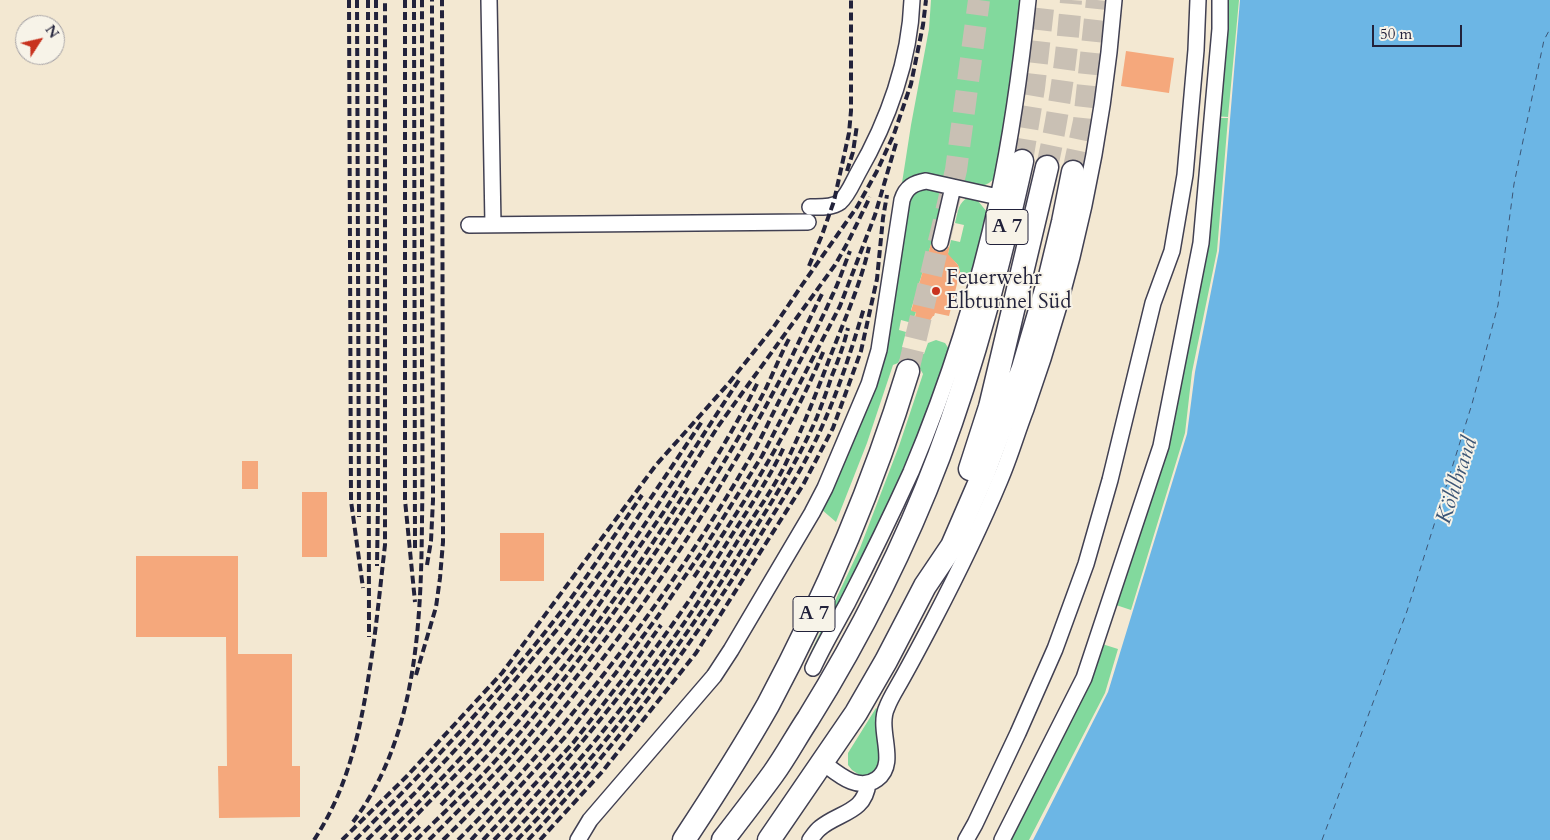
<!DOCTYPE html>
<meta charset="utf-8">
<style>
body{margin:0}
#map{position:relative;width:1550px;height:840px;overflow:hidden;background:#f3e8d2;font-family:Cardo,serif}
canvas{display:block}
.north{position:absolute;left:15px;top:15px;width:50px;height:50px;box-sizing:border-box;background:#f7f3e8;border:1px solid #a29fa3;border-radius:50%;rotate:55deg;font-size:14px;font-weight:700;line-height:20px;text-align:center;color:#22223b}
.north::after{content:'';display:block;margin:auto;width:18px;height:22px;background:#c8321e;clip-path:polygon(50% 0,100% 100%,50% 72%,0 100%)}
.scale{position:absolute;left:1372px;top:25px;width:90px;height:22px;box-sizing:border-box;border:2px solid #22223b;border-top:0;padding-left:6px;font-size:15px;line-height:18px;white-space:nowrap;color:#22223b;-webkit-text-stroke:4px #f7f3e8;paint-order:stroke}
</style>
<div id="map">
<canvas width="1550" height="840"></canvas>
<div class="north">N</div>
<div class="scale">50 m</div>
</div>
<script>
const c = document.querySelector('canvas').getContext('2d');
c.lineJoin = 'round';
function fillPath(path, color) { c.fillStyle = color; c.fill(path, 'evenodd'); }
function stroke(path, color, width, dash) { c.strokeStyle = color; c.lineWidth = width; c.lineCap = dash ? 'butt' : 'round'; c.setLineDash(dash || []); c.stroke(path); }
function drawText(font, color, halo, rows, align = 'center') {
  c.font = font + ' Cardo,serif'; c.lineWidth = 4; c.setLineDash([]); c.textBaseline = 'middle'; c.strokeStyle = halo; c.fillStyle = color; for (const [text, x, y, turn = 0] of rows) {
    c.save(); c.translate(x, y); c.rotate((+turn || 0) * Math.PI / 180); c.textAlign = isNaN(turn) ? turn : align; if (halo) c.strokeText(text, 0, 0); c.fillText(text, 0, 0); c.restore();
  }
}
fillPath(new Path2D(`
 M931 0H1021L1010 96 996 177 989 183 981 187 912 178 902 183 911 125 929 29Z
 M1221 0H1239L1228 117 1213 116Z
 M1214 118H1228L1217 251 1192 372 1185 433 1131 610 1113 604 1164 447Z
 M921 188 938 191 942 200 932 241 911 310 916 312 912 323 901 320 899 330 906 332 902 347 905 349 902 360 900 359 898 363 893 365 867 443 836 522 821 509 849 446 907 203 912 193Z
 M969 197 978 201 987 212V219L971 277 966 276V274L960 272C959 264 955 260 947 258L951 240 960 242 964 225 955 223C958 212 958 202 969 197Z
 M936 340 945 343 949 349V354L915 446 870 546 813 658 809 656 860 548 899 446 923 374 918 365 922 354H924L928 343Z
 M1099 643 1118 649 1105 693 1029 840H1006Z
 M876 708 879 710C877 716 876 721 876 726 877 746 890 778 857 776L858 774 852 770 848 765V753Z`), '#82d99d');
fillPath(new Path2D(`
 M1240 0H1550V840H1033L1108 692 1187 434 1195 372 1219 251Z`), '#6cb6e5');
stroke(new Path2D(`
 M1322 840 1407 611 1472 404 1498 305 1514 184 1544 40 1550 29`), '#3c5676', 1, [6, 5]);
fillPath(new Path2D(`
 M1126 51 1174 58 1169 93 1121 86Z
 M931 244 933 249 938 252 946 250 950 245 948 254 958 265 960 272 949 316 935 313 934 316H933L929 322 926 323 918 321 915 317 916 312 911 311Z
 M242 461H258V489H242Z
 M302 492H327V557H302Z
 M500 533H544V581H500Z
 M136 556H238V654H292V766H300V817L219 818 218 766H227L226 637H136Z`), '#f5a87c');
stroke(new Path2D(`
 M1022 161 1034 88 1044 0
 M1047 167C1059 112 1067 57 1071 0
 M1073 172 1084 121 1097 0
 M908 371 956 170 979 0`), '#c9c0b4', 22, [22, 11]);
const minor = new Path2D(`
 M489 0 493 225
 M810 207C820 207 832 208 840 202 848 195 853 182 858 173 888 121 910 60 912 0
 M469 225 808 222
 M940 243 953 187
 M813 668C823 646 835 626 847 604 869 561 891 516 911 472 947 386 978 289 998 198 1012 133 1021 66 1028 0
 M822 762C837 773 858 793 877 779 899 763 876 730 887 707 890 699 895 691 899 684 911 663 922 642 933 621 957 575 980 528 1000 480 1010 457 1017 432 1026 409 1073 277 1103 139 1114 0
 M578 840 590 820 714 676 731 650 812 513 825 488 869 384 879 350 902 200C906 187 914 183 926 181L998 197
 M810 840C813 836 816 831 820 828 839 812 865 813 868 783
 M966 840 975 824 1018 733 1055 649 1086 564 1110 480 1153 303 1172 251 1185 175 1196 50 1198 0
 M1002 840 1084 678 1161 446 1201 243 1220 29V0`);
const highway = new Path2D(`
 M970 469 990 407 1001 361 1047 167
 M684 840C713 796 742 751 768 705 825 598 873 486 908 371
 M723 840C740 818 757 796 773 774 786 756 796 737 808 719 859 637 905 546 939 456 975 360 1000 260 1022 161
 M769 840 856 713 886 661 925 586 952 546 984 472 1023 368 1050 276 1063 222 1073 172`);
stroke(minor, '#414052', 18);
stroke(highway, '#414052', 25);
stroke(minor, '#fff', 15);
stroke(highway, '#fff', 22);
stroke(new Path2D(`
 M349 0 351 501 363 588
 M357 0 359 517
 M368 0 369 637
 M376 0 378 501 377 566
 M405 0V500L415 602
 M414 0 415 549
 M847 171 853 152 857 125
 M809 266 822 235 834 201 849 133 851 111V0
 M427 565 431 541 433 500 432 0
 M694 577C743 506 791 430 824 350
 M416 675 436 607 440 578 443 542 442 0
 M441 805C472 772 504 739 533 704 590 637 641 563 688 488
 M353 822C417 737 421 623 422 521 423 463 422 406 422 349 422 232 422 116 422 0
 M314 840C347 790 360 733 369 674 376 632 380 588 385 545V0
 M342 840 407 776 502 673 656 465 729 383 773 328 802 285 857 207 877 171 894 134 911 84 923 25 926 0
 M355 840C425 771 493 699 553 622 585 581 613 537 642 495
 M367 840 418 790 469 735 560 626 606 565 703 420
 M381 840C447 775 510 707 567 633 630 552 683 465 739 380
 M392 840 482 748 575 639 663 513 719 425 835 265 848 242 870 197
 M405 840 420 826
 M416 840C442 814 471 788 496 760 557 692 611 619 661 544 696 491 730 438 758 382
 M429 840C453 816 477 792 501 767 524 743 545 716 566 690 638 600 701 505 757 405 770 383 778 359 790 337
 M443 840C574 712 688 553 774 391 792 359 806 325 823 292
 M458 840C573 724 672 593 754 451 766 429 776 406 788 384 803 355 819 326 832 296 839 282 844 266 850 251
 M471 840 566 736 615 674 658 616 703 550 762 456 840 306 875 215 897 140
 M483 840 573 743 622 680 661 625
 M494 840C583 747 662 647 730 538 749 508 769 479 784 447
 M506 840C594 750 671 649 737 542 752 518 770 494 783 469 803 429 818 388 834 347 847 314 861 282 869 247
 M517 840C607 747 685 642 753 532 776 495 800 457 817 417 822 404 827 391 831 378 838 361 844 345 848 328
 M528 840C612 751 686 654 751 550 777 508 805 467 824 422 840 386 853 345 864 308
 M540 840 602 772 696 653 803 485 833 428 861 351 877 279 883 218 887 195`), '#22223b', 4, [8, 4]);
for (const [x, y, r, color] of [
 [936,291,5,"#c8321e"]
]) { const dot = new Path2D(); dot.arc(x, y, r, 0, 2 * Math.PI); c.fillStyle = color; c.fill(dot); stroke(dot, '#f7f3e8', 2); }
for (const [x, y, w] of [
 [1007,227,42],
 [814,614,42]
]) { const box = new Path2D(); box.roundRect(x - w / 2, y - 17.5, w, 35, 4); c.fillStyle = '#f7f3e8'; c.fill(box); stroke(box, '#22223b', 1); }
drawText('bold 20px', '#22223b', null, [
 ["A 7",1007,227],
 ["A 7",814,614]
]);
drawText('21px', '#22223b', '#f7f3e8', [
 ["Feuerwehr",946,279],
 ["Elbtunnel Süd",946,303]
], 'left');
drawText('italic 22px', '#3c5676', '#f7f3e8', [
 ["Köhlbrand",1458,481,-72]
]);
</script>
